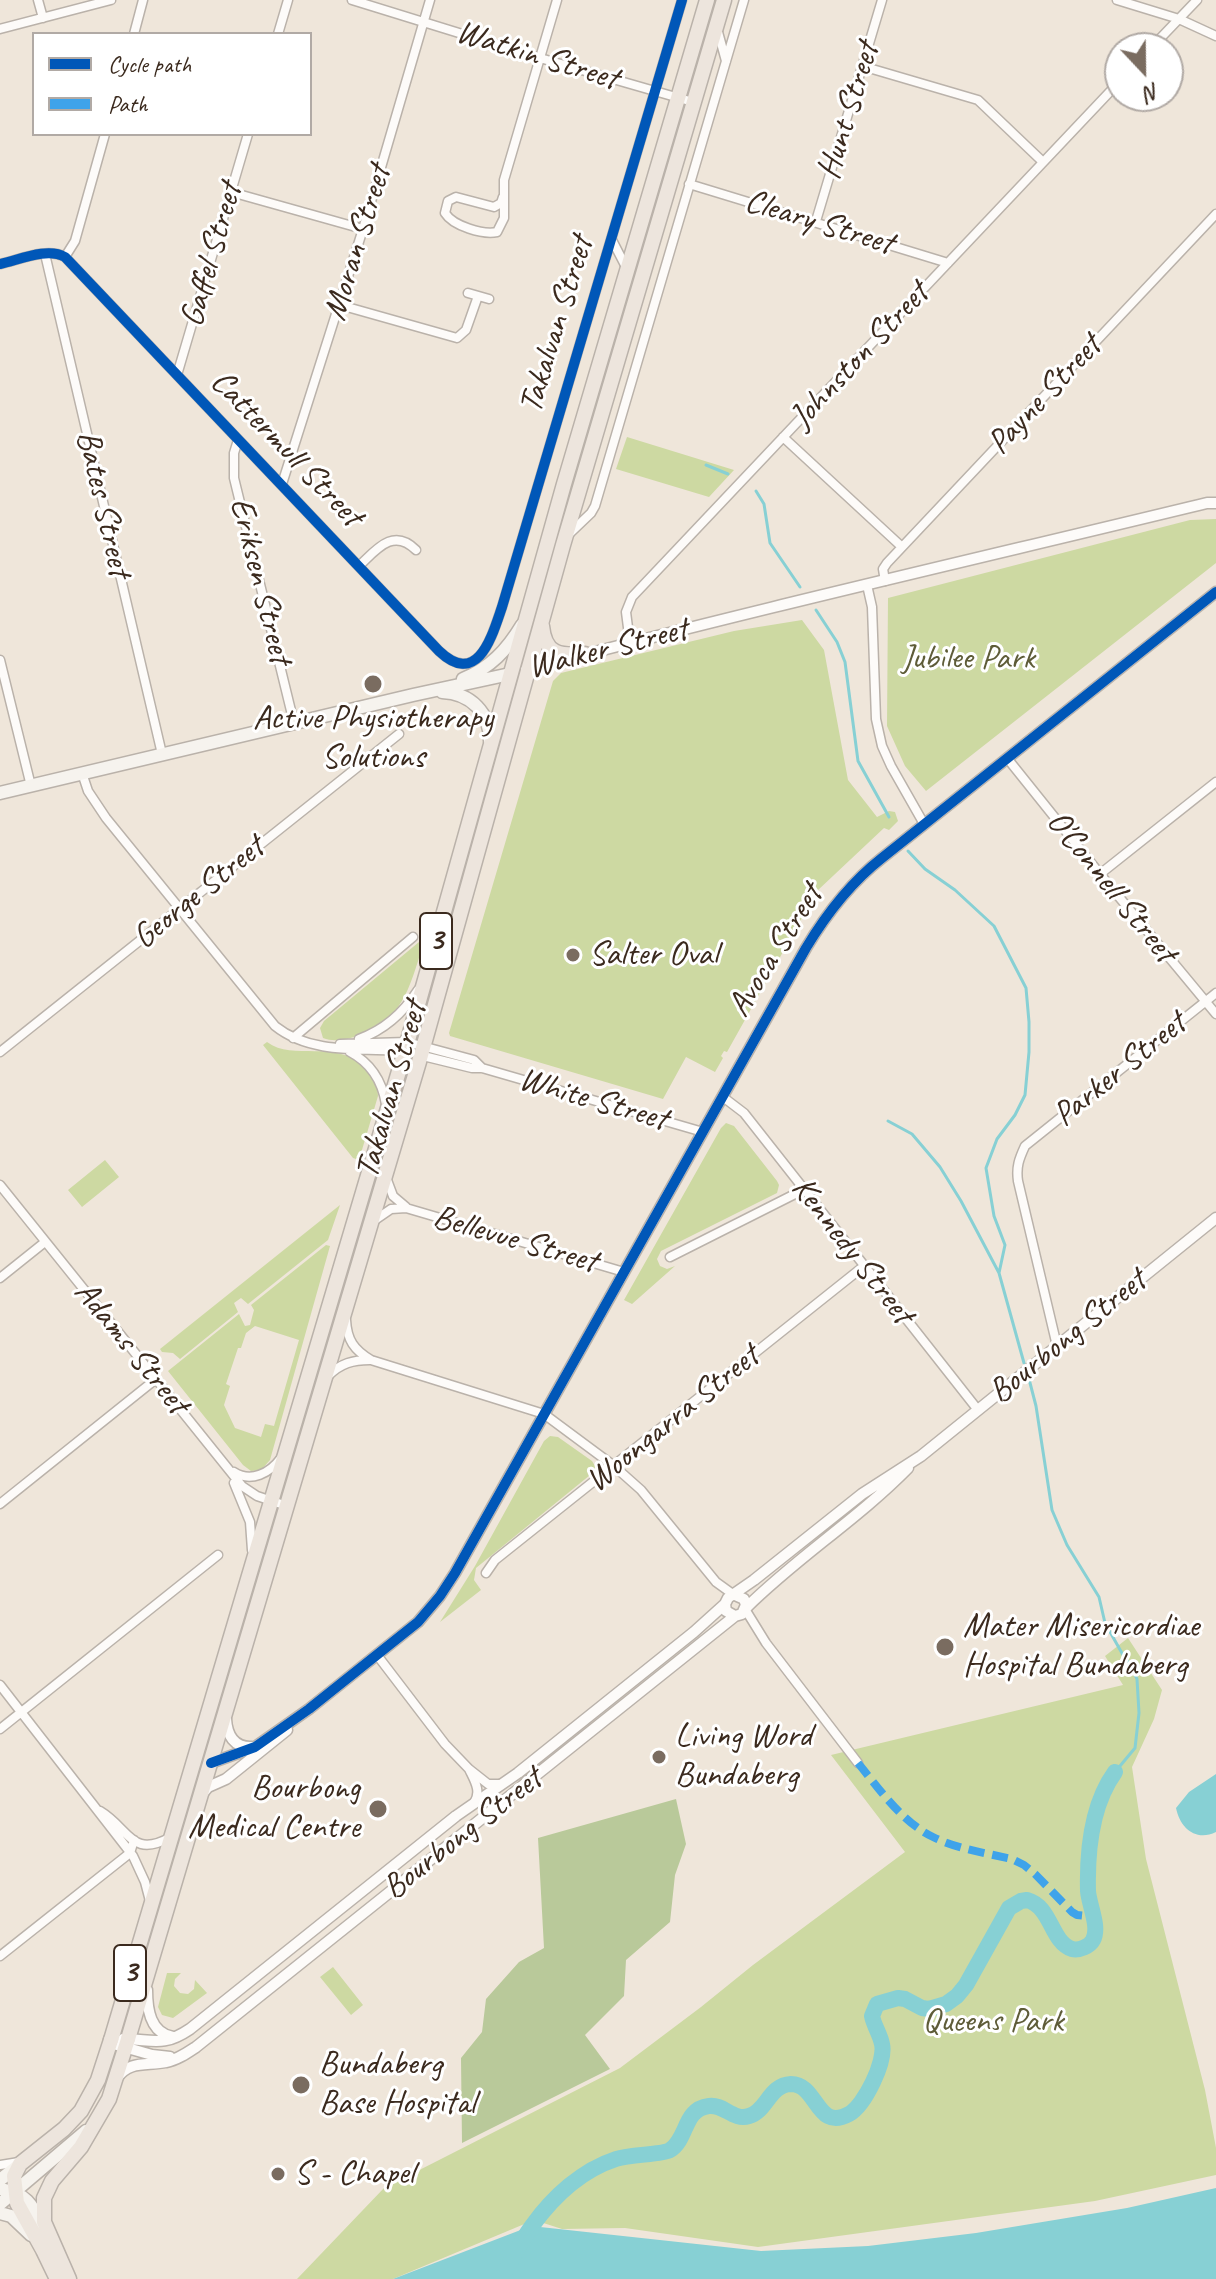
<!DOCTYPE html>
<style>
body{margin:0}
#map{position:relative;width:1216px;height:2279px;overflow:hidden;background:#efe6da;font-family:Caveat,sans-serif}
canvas{display:block}
.legend{position:absolute;left:32px;top:32px;width:280px;height:104px;box-sizing:border-box;background:#fff;border:2px solid #b1aaa5;margin:0;padding:10px 14px;list-style:none;font-size:24px;color:#3b2a1e}
.legend li{display:flex;align-items:center;gap:16px;height:40px}
.legend b{width:40px;border:2px solid #b1aaa5}
.north{position:absolute;left:1104px;top:32px;width:80px;height:80px;box-sizing:border-box;background:#fff;border:2px solid #b1aaa5;border-radius:50%;rotate:158deg;font-size:22px;font-weight:700;line-height:32px;text-align:center;color:#3b2a1e}
.north::after{content:'';display:block;margin:auto;width:28px;height:36px;background:#7a6c60;clip-path:polygon(50% 0,100% 100%,50% 72%,0 100%)}
</style>
<div id="map">
<canvas width="1216" height="2279"></canvas>
<ul class="legend">
<li><b style="height:10px;background:#0057b8"></b>Cycle path</li>
<li><b style="height:10px;background:#3fa3ea"></b>Path</li>
</ul>
<div class="north">N</div>
</div>
<script>
const c = document.querySelector('canvas').getContext('2d');
c.lineJoin = 'round';
function fillPath(path, color) { c.fillStyle = color; c.fill(path, 'evenodd'); }
function stroke(path, color, width, dash) { c.strokeStyle = color; c.lineWidth = width; c.lineCap = dash ? 'butt' : 'round'; c.setLineDash(dash || []); c.stroke(path); }
function drawText(font, color, halo, rows, align = 'center') {
  c.font = font + ' Caveat,sans-serif'; c.lineWidth = 6; c.setLineDash([]); c.textBaseline = 'middle'; c.strokeStyle = halo; c.fillStyle = color; for (const [text, x, y, turn = 0] of rows) {
    c.save(); c.translate(x, y); c.rotate((+turn || 0) * Math.PI / 180); c.textAlign = isNaN(turn) ? turn : align; if (halo) c.strokeText(text, 0, 0); c.fillText(text, 0, 0); c.restore();
  }
}
fillPath(new Path2D(`
 M627 437 734 470 709 497 616 469Z
 M1216 519V563L926 791 905 766 887 726 888 598 1190 520Z
 M802 620 824 650 848 780 877 817 889 811 895 812 898 821 889 830 884 828 817 891 727 1052 724 1051 721 1056 723 1058 715 1072 686 1057 663 1099 450 1036 449 1033 553 681 561 673 734 631Z
 M419 942H422L423 945C409 989 403 1021 354 1037 344 1040 333 1042 323 1038L320 1028 324 1021Z
 M267 1042C294 1062 334 1038 365 1067 372 1075 378 1085 378 1096L359 1160 353 1158 263 1045Z
 M726 1123 734 1126 777 1181 779 1185 777 1193 661 1251 657 1259 660 1266 667 1269 675 1266 632 1304 624 1300 721 1128Z
 M105 1160 119 1177 82 1207 68 1190Z
 M370 1185 377 1187 321 1376 282 1487Z
 M340 1205 328 1240 248 1304 241 1298 234 1303 238 1312 180 1359 173 1353 162 1352 160 1349Z
 M326 1245 330 1246 270 1460 261 1470 251 1471 243 1465 168 1371 239 1314 245 1326 250 1325 254 1310 251 1305ZM255 1326 299 1340 274 1426 265 1424 261 1437 235 1428 224 1405 230 1386 226 1384 238 1348H241L246 1333Z
 M550 1436 558 1437 592 1461 595 1466V1471L476 1568 474 1580 481 1590 440 1622 475 1566 544 1441Z
 M1128 1638 1162 1690 1154 1719 1132 1767 1146 1859 1205 2090 1216 2148V2175L1095 2201 758 2247 625 2228 562 2229 534 2220 393 2279H297L384 2188 620 2068 701 2007 753 1965 905 1852 831 1755 1123 1685 1105 1656Z
 M333 1967 363 2005 351 2015 320 1977Z
 M167 1973H181L175 1979 174 1986 180 1993 188 1994 194 1989 195 1980 207 1993 173 2018 162 2015 158 2007Z`), '#cdd9a2');
fillPath(new Path2D(`
 M676 1799 686 1844 675 1875 670 1922 626 1960 624 1996 585 2035 610 2069 462 2143 461 2058 482 2032 486 1999 519 1962 544 1948 538 1838Z`), '#b9c99a');
fillPath(new Path2D(`
 M1216 1774V1832C1196 1842 1180 1828 1176 1808L1189 1792Z
 M1216 2188V2279H393L531 2226 761 2251 868 2246 976 2233 1127 2208Z`), '#87d0d4');
stroke(new Path2D(`
 M706 465 728 474
 M756 491 764 504 770 543 800 587
 M816 610 837 642 845 662 858 761 889 817
 M908 851 925 869 955 890 994 926 1026 988 1029 1022V1052L1025 1095 1015 1115 997 1139 986 1168 994 1216 1005 1245 999 1273 1024 1363
 M888 1121 912 1134 940 1167 961 1201 999 1273
 M1029 1379 1036 1406 1052 1510 1067 1545 1099 1597 1105 1623 1123 1655 1131 1666 1137 1679 1139 1713 1135 1748 1115 1772`), '#87d0d4', 3);
stroke(new Path2D(`
 M501 2279C511 2262 520 2242 532 2226 553 2197 582 2170 616 2159 631 2154 662 2155 670 2150 688 2139 683 2109 709 2106 724 2104 733 2121 749 2116 767 2111 769 2085 791 2084 818 2084 816 2132 849 2114 865 2105 886 2061 882 2044 880 2034 874 2026 872 2016L877 2004 898 1998 905 1999 922 2008 929 2009 946 2004 957 1996 966 1985 1009 1908 1021 1901 1027 1900C1052 1907 1050 1941 1072 1949 1079 1951 1090 1946 1093 1940 1100 1927 1089 1905 1088 1891 1087 1851 1091 1805 1115 1772`), '#87d0d4', 16);
const minor = new Path2D(`
 M38 0 43 18
 M352 0 540 58 693 102
 M1117 0 1179 19 1216 36
 M0 29 111 0
 M718 32 726 61
 M134 34 143 0
 M278 34 288 0
 M1151 48 1197 0
 M862 66 978 100 1043 162
 M689 184 948 263
 M231 192 363 229
 M503 197 501 203 494 207 456 197 448 201 445 213C453 226 483 235 497 232L504 218V180L557 0
 M816 221 882 0
 M612 240 626 267
 M45 254 162 754
 M65 257 75 241 105 134
 M0 264C19 260 47 247 65 257L439 651C478 688 492 636 502 607L682 0
 M468 293 489 299
 M340 305 457 338 466 330 478 296
 M177 375 248 134
 M783 437 902 547
 M238 440 234 453V478L294 723
 M282 484 363 229 430 0
 M569 534 591 513 595 506 744 0
 M359 566C376 550 393 527 416 550
 M885 581 883 569 887 563 1216 214
 M867 585 872 607 876 719 882 746 891 766 924 824
 M630 643 626 612 632 597 1120 81
 M0 660 31 786
 M1007 758 1100 874 1216 1014
 M82 773 88 791 106 818 275 1026C311 1055 363 1048 406 1051
 M1100 874 1216 782
 M293 1038 413 937
 M359 1039C384 1030 404 1012 418 990
 M340 1044 407 1042 474 1060 482 1068
 M0 1052 399 734
 M350 1052C371 1063 382 1081 386 1104
 M419 1055 472 1068H482L703 1132
 M723 1097 744 1113 978 1410
 M387 1180 393 1196 406 1207
 M0 1185 242 1486 257 1496 287 1506
 M375 1220 391 1209 406 1208 624 1272
 M670 1257 803 1190
 M0 1278 45 1242
 M346 1320C347 1340 354 1350 371 1360L544 1414 614 1466 641 1490 716 1582 734 1595
 M1057 1346 1018 1181C1016 1167 1019 1159 1025 1146L1216 993
 M328 1376C341 1363 353 1360 370 1360
 M234 1472C251 1483 270 1473 281 1458
 M234 1483 250 1522 252 1550
 M0 1504 156 1379
 M486 1573 495 1560 864 1266
 M745 1609 766 1643 858 1763
 M377 1655 445 1744 469 1769
 M0 1685 133 1856 145 1882 150 1901
 M0 1729 218 1555
 M474 1803C482 1791 474 1780 469 1769L488 1784H501
 M100 1811C130 1829 131 1859 171 1837
 M0 1956 130 1853 134 1840
 M0 2165 19 2162`);
const tertiary = new Path2D(`
 M526 670C752 610 980 558 1207 503H1216
 M735 1595 744 1599 746 1605 742 1614 735 1616 726 1611 725 1604 728 1598 754 1580 862 1494 921 1456 1216 1218
 M746 1608C796 1558 858 1519 908 1468
 M226 1719C227 1735 234 1748 252 1747
 M211 1763 255 1747 309 1709 418 1622 440 1596 455 1573 806 948C827 913 850 883 882 858L1216 592
 M202 1794 208 1787 226 1779 287 1730
 M147 1990C147 2009 150 2033 173 2037
 M123 2039C152 2039 162 2048 190 2029L456 1816 518 1773 694 1632 725 1604
 M110 2043 152 2055 170 2057
 M117 2078C129 2060 148 2066 166 2062 177 2060 187 2053 196 2047L735 1616`);
const secondary = new Path2D(`
 M463 679C490 668 507 650 522 625
 M442 692C471 693 490 713 490 741
 M0 793 413 695 510 674
 M0 2180 19 2165
 M0 2189C28 2193 33 2207 45 2230
 M0 2204 86 2131
 M0 2213 11 2216 31 2235`);
const primary = new Path2D(`
 M57 2279 43 2250 17 2203 14 2176 20 2164 64 2129 81 2111 98 2080 111 2040
 M69 2279 44 2222V2198L52 2181 81 2147 109 2099 128 2039`);
const trunk = new Path2D(`
 M542 626C545 655 560 656 585 654
 M128 2039 421 1055 563 545 724 0
 M111 2040 405 1051 564 484 707 0`);
stroke(minor, '#bab2aa', 11);
stroke(tertiary, '#bab2aa', 13);
stroke(secondary, '#bab2aa', 15);
stroke(primary, '#bab2aa', 17);
stroke(trunk, '#bab2aa', 17);
stroke(minor, '#fdfbf9', 8);
stroke(tertiary, '#fdfbf9', 10);
stroke(secondary, '#f6f3ee', 12);
stroke(primary, '#ede5dd', 14);
stroke(trunk, '#ede5dd', 14);
stroke(new Path2D(`
 M858 1763C880 1790 902 1822 933 1837 957 1849 986 1853 1012 1859L1024 1865 1035 1874 1072 1912 1077 1915 1087 1916`), '#3fa3ea', 8, [16, 8]);
stroke(new Path2D(`
 M0 264C19 260 47 247 65 257L439 651C478 688 492 636 502 607L682 0
 M211 1763 255 1747 309 1709 418 1622 440 1596 455 1573 806 948C827 913 850 883 882 858L1216 592`), '#0057b8', 10);
for (const [x, y, r, color] of [
 [373,684,10,"#7a6c60"],
 [573,955,8,"#7a6c60"],
 [945,1647,10,"#7a6c60"],
 [659,1757,8,"#7a6c60"],
 [378,1809,10,"#7a6c60"],
 [301,2085,10,"#7a6c60"],
 [278,2174,8,"#7a6c60"]
]) { const dot = new Path2D(); dot.arc(x, y, r, 0, 2 * Math.PI); c.fillStyle = color; c.fill(dot); stroke(dot, '#fff', 3); }
for (const [x, y, w] of [
 [436,941,32],
 [130,1973,32]
]) { const box = new Path2D(); box.roundRect(x - w / 2, y - 28, w, 56, 6); c.fillStyle = '#fff'; c.fill(box); stroke(box, '#3b2a1e', 2); }
drawText('bold 32px', '#3b2a1e', null, [
 ["3",436,941],
 ["3",130,1973]
]);
drawText('34px', '#3b2a1e', '#fff', [
 ["Watkin Street",537,56,17],
 ["Hunt Street",849,111,-73],
 ["Cleary Street",819,223,17],
 ["Moran Street",358,243,-73],
 ["Gaffel Street",212,255,-74],
 ["Takalvan Street",557,325,-73],
 ["Johnston Street",860,356,-47],
 ["Payne Street",1045,395,-47],
 ["Cattermull Street",286,449,46],
 ["Bates Street",103,504,77],
 ["Eriksen Street",260,581,76],
 ["Walker Street",608,649,-14],
 ["O'Connell Street",1111,887,51],
 ["George Street",199,893,-39],
 ["Avoca Street",776,951,-58],
 ["Parker Street",1120,1070,-39],
 ["Takalvan Street",392,1090,-74],
 ["White Street",593,1100,16],
 ["Bellevue Street",515,1240,16],
 ["Kennedy Street",852,1251,52],
 ["Bourbong Street",1068,1337,-39],
 ["Adams Street",131,1348,51],
 ["Woongarra Street",673,1419,-39],
 ["Bourbong Street",463,1834,-38]
]);
drawText('34px', '#5e5c38', '#fff', [
 ["Jubilee Park",968,659],
 ["Queens Park",993,2022]
]);
drawText('34px', '#3b2a1e', '#fff', [
 ["Active Physiotherapy",373,719,"center"],
 ["Solutions",373,758,"center"],
 ["Salter Oval",589,955],
 ["Mater Misericordiae",963,1627],
 ["Hospital Bundaberg",963,1666],
 ["Living Word",675,1737],
 ["Bundaberg",675,1776],
 ["Bourbong",360,1789,"right"],
 ["Medical Centre",360,1828,"right"],
 ["Bundaberg",319,2065],
 ["Base Hospital",319,2104],
 ["S - Chapel",294,2174]
], 'left');
</script>
